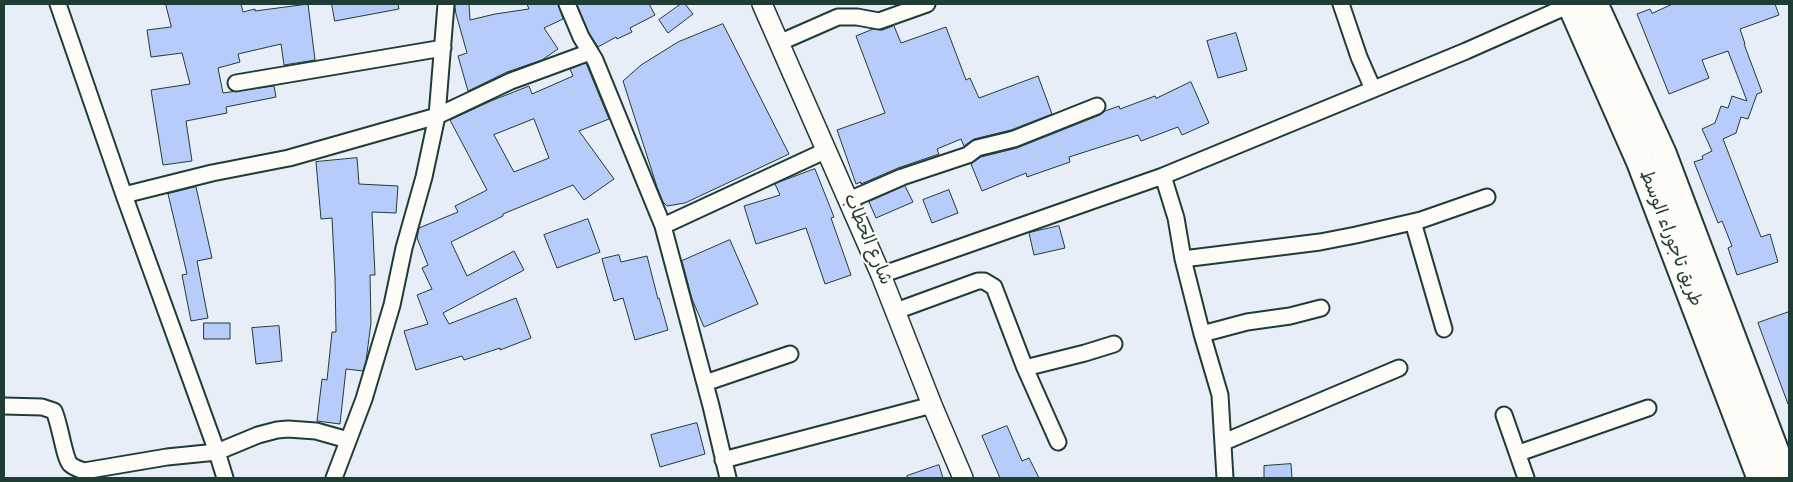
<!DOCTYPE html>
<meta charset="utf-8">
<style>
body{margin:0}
#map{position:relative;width:1793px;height:482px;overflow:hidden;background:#e8eef8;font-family:"Indie Flower",sans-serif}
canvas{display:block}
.frame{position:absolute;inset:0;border:5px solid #1f3d34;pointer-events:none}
</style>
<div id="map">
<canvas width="1793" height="482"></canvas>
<div class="frame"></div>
</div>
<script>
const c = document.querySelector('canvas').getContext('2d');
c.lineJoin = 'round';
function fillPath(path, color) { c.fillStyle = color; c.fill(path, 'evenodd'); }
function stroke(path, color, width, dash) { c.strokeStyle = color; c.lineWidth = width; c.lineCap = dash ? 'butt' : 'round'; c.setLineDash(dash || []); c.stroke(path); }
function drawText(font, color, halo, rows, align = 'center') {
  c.font = font + ' "Indie Flower","Playpen Sans Arabic",sans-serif'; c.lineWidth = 4.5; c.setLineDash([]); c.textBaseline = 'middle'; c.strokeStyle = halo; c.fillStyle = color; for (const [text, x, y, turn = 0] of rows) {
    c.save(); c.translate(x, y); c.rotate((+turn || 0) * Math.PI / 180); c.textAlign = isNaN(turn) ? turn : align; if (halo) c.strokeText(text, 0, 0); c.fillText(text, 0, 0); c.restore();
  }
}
const building = new Path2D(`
 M166 4H241L243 12 255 9V11L308 4 315 60 284 65 281 44 238 54 240 62 218 68 223 93 274 86 276 97 226 107 227 113 186 121 192 161 163 165 151 90 190 84 182 53 151 57 147 30 171 27Z
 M332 4H398L399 9 335 21Z
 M455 4H469L470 20 495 14 529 9 527 4H558L563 19 544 28 558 49 542 60 507 72 468 91 458 56 467 53 456 14Z
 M577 4H649L655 15 630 28 632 32 617 39 616 37 598 47 589 33Z
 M681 4H685L693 14 668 33 659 20Z
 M1673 4H1775L1779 15 1740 29 1745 44H1744L1762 92 1757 94 1748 119 1741 117 1736 133 1723 139 1761 237 1770 234 1778 262 1737 275 1728 248 1732 246 1722 221 1718 223 1694 162 1703 159 1702 156 1712 151 1702 129 1715 123 1721 106 1728 108 1732 96 1747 101 1728 51 1702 60 1709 78 1669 94 1637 14 1650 9 1652 13Z
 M723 24 789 154 685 203 667 206 663 202 657 187 623 81 641 65 678 42Z
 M894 26 901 43 946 27 966 80 970 78 979 98 1038 76 1052 114 1011 130 974 139 964 146 961 139 937 149 939 154 898 168 861 184V182L856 184 837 130 885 113 856 36 873 29 882 30Z
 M1236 33 1247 70 1218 78 1207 41Z
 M586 63 609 119 579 131 614 179 584 200 573 185 503 214V216L451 242 467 276 514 251 524 270 443 313 449 324 516 298 531 338 500 350V348L464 360 462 356 416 370 404 331 428 324 417 295 432 289 422 268 428 265 417 238 419 228 458 212 455 206 487 190 450 120 491 101 529 86 532 94 573 76 570 69ZM534 119 549 158 514 172 494 135Z
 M1191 82 1209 123 1182 135 1178 127 1141 141 1138 135 1069 157 1070 162 1027 177 1026 173 982 191 971 164 981 157 1017 148 1100 115 1105 111 1119 106 1120 109 1155 96 1156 98Z
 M357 158 359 184 398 186 396 213 372 212 375 275H370L371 323 366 361 363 371 346 369 340 424 317 421 322 379 327 380 332 332H336L335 277 332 218 321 219 316 162Z
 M815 169 834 217 831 218 851 275 825 284 806 228 756 244 744 206 780 195 775 184Z
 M905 186 913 202 876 218 869 202Z
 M196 187 212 258 197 261 208 318 191 321 182 275 187 274 168 194Z
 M949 190 958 213 932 223 923 200Z
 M588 219 600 252 557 268 544 235Z
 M1059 226 1065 248 1034 255 1029 233Z
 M730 240 758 304 704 327 692 299 682 261Z
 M619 255 621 262 647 256 658 299 659 298 668 330 635 340 623 298 614 301 602 259Z
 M1789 312V404H1788L1758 323Z
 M204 323H230V339H204Z
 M279 326 282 361 256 364 252 328Z
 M697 423 705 454 660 467 651 435Z
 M1007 426 1022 461 1029 458 1039 478H1000L982 436Z
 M1291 464 1292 478H1264V466Z
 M939 465 943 478H907V476Z`);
fillPath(building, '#b7ccfb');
stroke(building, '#1f3d34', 1);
const minor = new Path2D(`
 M58 4 124 195 217 452 225 478
 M567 4 581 37 595 60 663 226 711 406 728 478
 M1341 4 1359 57 1373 89
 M781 42 838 17H857L879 21 927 4
 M236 83 443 48
 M1163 176 1176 218 1183 259 1202 334 1220 395 1225 478
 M124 195 212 173 289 158 437 116 511 81 590 52
 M849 200 902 177 968 155 977 148 1014 139 1097 106
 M1413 222 1444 329
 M663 226 827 150
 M1183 259 1320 242 1356 235 1421 220 1487 197
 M881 275 1163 176 1466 51 1572 4
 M896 311 978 281H984L994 287 1025 368 1058 442
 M1202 334 1247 322 1290 316 1321 308
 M1025 368 1085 353 1114 344
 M705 383 790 354
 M4 406 42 407 54 411C60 424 64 457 70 464 74 468 79 469 84 471L167 457 217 452 258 435 277 430 288 429 316 431 348 440
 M1504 415 1526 478
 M1224 442 1399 368
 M1519 453 1648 408
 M723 460 932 405
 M334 478 364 399 392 305 404 248 424 177 437 116 446 4`);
const tertiary = new Path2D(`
 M762 4 881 275 932 405 963 478`);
const primary = new Path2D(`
 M1570 4 1640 163 1760 478
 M1595 4 1663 153 1786 478`);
stroke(minor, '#1f3d34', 19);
stroke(tertiary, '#1f3d34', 22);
stroke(primary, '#1f3d34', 29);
stroke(minor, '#fdfcf7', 15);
stroke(tertiary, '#fdfcf7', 19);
stroke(primary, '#fdfcf7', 25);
drawText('18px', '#1f3d34', '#fdfcf7', [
 ["طريق تاجوراء الوسط",1669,239,69],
 ["شارع الحطاب",866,240,67]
]);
</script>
